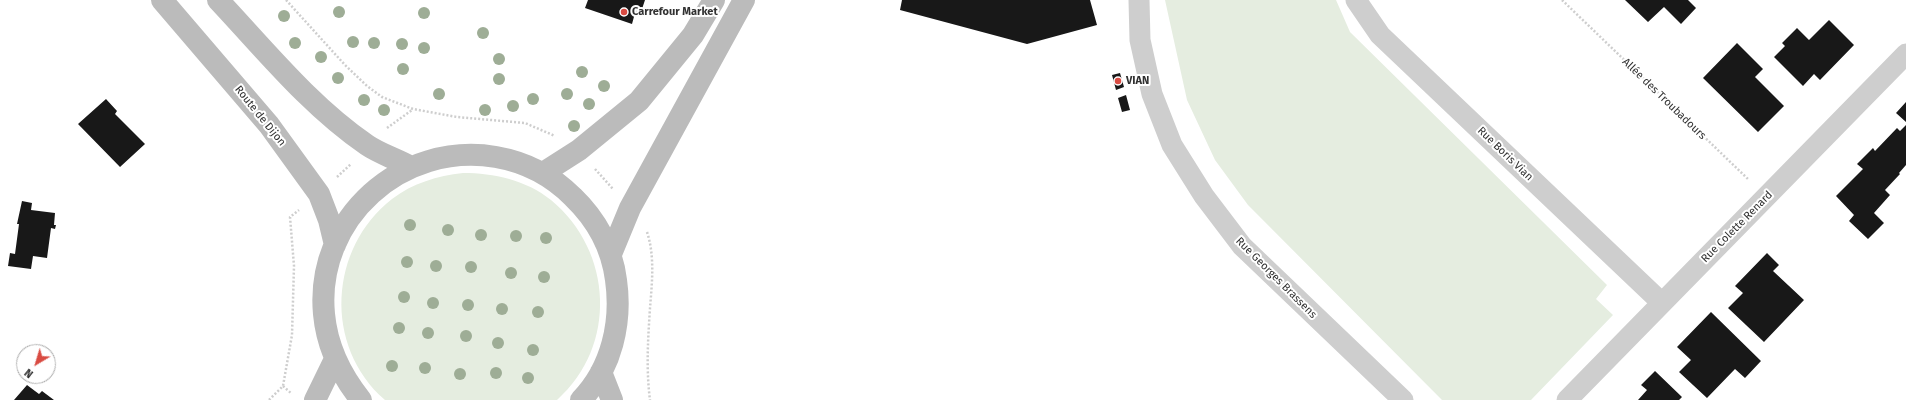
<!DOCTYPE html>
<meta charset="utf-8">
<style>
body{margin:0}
#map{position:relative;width:1906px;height:400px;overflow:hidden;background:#fff;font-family:"Fira Sans",sans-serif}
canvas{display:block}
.north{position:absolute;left:16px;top:344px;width:40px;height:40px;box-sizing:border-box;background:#fff;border:1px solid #adadad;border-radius:50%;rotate:218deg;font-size:11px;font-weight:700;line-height:16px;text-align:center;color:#313131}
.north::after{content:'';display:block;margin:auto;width:14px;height:18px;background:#d94b42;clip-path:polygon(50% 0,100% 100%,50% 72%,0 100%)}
</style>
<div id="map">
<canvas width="1906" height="400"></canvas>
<div class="north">N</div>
</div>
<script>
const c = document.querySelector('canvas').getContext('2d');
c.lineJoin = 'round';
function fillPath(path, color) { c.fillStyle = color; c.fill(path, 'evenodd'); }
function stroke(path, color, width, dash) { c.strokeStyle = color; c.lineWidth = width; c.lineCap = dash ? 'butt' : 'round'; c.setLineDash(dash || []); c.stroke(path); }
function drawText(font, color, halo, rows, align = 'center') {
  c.font = font + ' "Fira Sans",sans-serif'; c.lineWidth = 4; c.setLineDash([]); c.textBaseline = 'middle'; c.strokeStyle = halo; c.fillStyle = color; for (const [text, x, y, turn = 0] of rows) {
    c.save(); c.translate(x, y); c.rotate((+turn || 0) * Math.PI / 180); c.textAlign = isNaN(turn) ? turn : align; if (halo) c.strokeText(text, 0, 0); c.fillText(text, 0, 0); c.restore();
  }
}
fillPath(new Path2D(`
 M1165 0H1336L1350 32 1607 285 1596 299 1613 315 1531 400H1442L1248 205 1215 160 1187 100Z
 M463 173C494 173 526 180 551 200 613 251 618 346 557 400H385C323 346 329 248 392 199 413 183 437 176 463 173Z`), '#e5ede0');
fillPath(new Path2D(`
 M588 0H645L640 15 635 13 632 24 585 8Z
 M902 0H1090L1097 25 1027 44 900 10Z
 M1625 0H1688L1696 8 1681 24 1664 7 1648 22Z
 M1829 20 1854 45 1820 80 1814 74 1803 86 1774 57 1785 46 1782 43 1797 28 1809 40Z
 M1737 43 1763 69 1755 77 1784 106 1758 132 1703 78Z
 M1120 73 1124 87 1116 90 1112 75Z
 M1126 95 1130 110 1122 112 1118 98Z
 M106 99 117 111 115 114 145 144 120 167 78 124Z
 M1906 102V122L1896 113Z
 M1906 125V165L1899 173 1900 174 1885 190 1890 195 1874 213 1884 223 1868 239 1849 221 1854 215 1836 196 1863 169 1857 164 1873 148 1875 151 1897 128 1900 131Z
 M22 201 32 203 31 210 55 213 54 225H56L55 229 51 228 47 258 33 256 31 269 8 266 10 253 15 254 19 224H17Z
 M1767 253 1779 265 1773 271 1804 300 1764 342 1728 308 1743 293 1735 286Z
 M1711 312 1761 361 1745 378 1735 369 1707 398 1679 372 1691 360 1677 347Z
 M1655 371 1682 397 1679 400H1638L1647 390 1641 385Z
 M27 385 39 394 42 391 54 400H14Z`), '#181818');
stroke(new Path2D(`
 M286 0 345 65 367 86 382 97 413 109 457 117 525 123 555 136
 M1562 0 1749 180
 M387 128 412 110
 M595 169 613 189
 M337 177 351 164
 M647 232C655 256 652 283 650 308 648 339 646 369 650 400
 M283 386 292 394
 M269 400 283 386 292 335 294 266 290 217 299 210`), '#cecece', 2.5, [2, 2]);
stroke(new Path2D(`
 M1139 0 1140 40 1152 94 1172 145 1204 196 1242 246 1403 400
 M1356 0 1380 35 1662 303
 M1567 400 1906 54`), '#cecece', 21);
stroke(new Path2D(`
 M162 0 269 125 319 194 329 220 335 245
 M218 0C265 50 310 106 367 145 380 154 397 159 411 167
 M543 173 579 150 639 101 693 35 714 0
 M611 254 630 208 744 0
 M601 372 612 400
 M315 400 335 359
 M361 400C341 375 327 347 324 314 315 218 402 141 496 157 525 162 552 176 573 197 596 219 612 248 616 280 622 322 612 368 581 400`), '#bbb', 22);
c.fillStyle = '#9ead96';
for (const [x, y] of [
 [339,12],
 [424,13],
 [284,16],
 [483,33],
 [353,42],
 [295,43],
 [374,43],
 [402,44],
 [424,48],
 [321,57],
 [499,59],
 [403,69],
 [582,72],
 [338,78],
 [499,79],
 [604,86],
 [439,94],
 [567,94],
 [533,99],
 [364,100],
 [589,104],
 [513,106],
 [384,110],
 [485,110],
 [574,126],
 [410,225],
 [448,230],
 [481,235],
 [516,236],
 [546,238],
 [407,262],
 [436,266],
 [471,267],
 [511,273],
 [544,277],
 [404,297],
 [433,303],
 [468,305],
 [502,309],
 [538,312],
 [399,328],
 [428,333],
 [466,336],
 [498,343],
 [533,350],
 [392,366],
 [425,368],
 [496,373],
 [460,374],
 [528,378]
]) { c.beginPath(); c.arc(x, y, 6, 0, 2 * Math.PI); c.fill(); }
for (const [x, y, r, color] of [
 [624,12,4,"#d94b42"],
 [1118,81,4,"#d94b42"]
]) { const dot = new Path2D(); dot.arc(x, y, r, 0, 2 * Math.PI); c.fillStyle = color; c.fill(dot); stroke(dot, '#fff', 1.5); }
drawText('bold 11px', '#313131', '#fff', [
 ["Carrefour Market",632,12],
 ["VIAN",1126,81]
], 'left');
drawText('11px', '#313131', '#fff', [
 ["Allée des Troubadours",1664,99,44],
 ["Route de Dijon",260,116,51],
 ["Rue Boris Vian",1505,154,44],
 ["Rue Colette Renard",1737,227,-45],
 ["Rue Georges Brassens",1276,278,45]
]);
</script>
